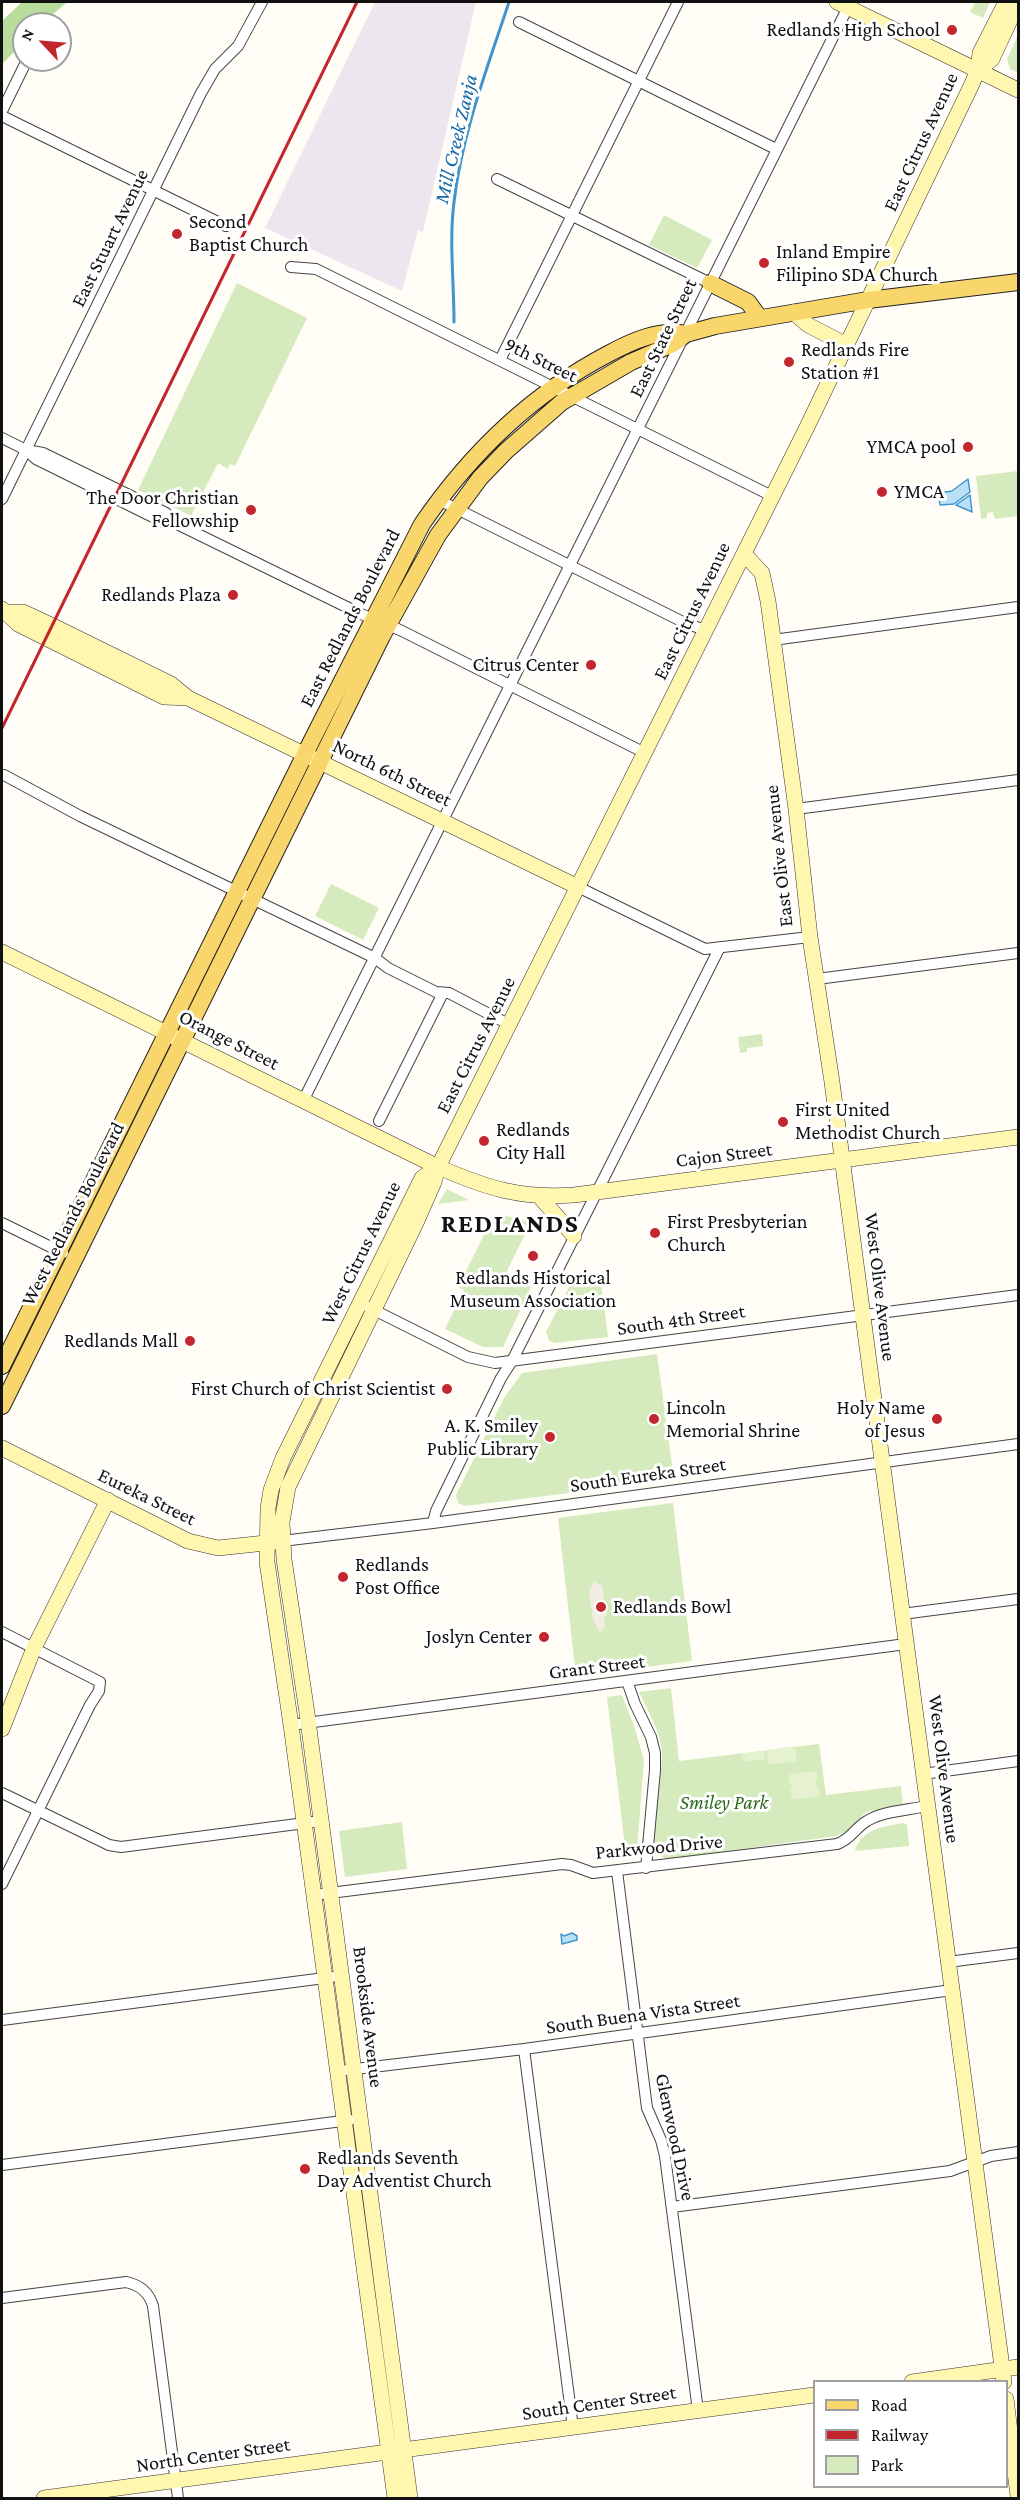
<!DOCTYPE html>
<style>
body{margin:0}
#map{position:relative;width:1020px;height:2500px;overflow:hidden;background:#fffdf5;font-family:"Crimson Pro",serif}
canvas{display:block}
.frame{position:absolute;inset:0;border:3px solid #111;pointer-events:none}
.legend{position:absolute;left:813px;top:2380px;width:195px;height:108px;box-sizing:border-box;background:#fff;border:2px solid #a0a0a0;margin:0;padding:8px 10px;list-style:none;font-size:18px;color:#111}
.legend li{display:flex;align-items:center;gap:12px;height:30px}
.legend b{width:30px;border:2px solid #a0a0a0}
.north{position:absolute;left:12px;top:12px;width:60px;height:60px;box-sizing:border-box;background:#fff;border:2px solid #a0a0a0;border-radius:50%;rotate:296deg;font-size:16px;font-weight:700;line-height:24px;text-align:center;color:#111}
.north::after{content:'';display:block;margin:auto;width:21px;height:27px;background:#c4262e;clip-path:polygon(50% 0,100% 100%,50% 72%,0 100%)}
</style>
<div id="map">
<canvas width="1020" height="2500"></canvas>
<div class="frame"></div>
<ul class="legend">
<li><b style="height:8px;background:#f9d66b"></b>Road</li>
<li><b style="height:8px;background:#c4262e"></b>Railway</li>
<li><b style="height:16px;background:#d5ebbd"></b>Park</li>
</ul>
<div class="north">N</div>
</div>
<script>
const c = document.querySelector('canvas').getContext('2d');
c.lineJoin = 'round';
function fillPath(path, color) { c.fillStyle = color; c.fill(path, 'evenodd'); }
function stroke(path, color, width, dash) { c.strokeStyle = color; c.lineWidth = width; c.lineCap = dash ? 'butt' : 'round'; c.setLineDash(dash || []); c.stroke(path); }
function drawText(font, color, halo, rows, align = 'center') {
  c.font = font + ' "Crimson Pro",serif'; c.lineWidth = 6; c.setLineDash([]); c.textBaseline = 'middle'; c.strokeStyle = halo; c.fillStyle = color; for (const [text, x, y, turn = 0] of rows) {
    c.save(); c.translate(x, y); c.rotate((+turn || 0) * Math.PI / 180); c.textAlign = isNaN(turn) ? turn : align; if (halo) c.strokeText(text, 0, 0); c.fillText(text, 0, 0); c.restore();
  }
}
fillPath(new Path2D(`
 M375 2H476L423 232 418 230 402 291 265 228Z`), '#eee6ef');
fillPath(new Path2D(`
 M975 2H990L983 18 970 12Z
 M1018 35V73L1010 69 1007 59Z
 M664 215 712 240 697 268 649 245Z
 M237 283 307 318 235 466 230 464 228 469 218 463 191 516 138 490Z
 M1018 471V516L995 519 993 512 987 513V518L981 519 976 476Z
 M331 884 379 908 363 940 315 916Z
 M762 1034 763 1046 747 1048V1052L740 1053 738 1037Z
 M447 1189 469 1200 438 1204Z
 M495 1213 531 1222 505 1275 531 1287 503 1347H483L445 1329 464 1290 458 1287Z
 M600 1275 608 1337 555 1343 549 1341 546 1332 573 1279Z
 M657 1354 674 1480 465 1506 458 1503 456 1495 504 1398 522 1373Z
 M673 1503 692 1661 576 1676 558 1518Z
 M671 1688 679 1761 819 1744 826 1795 901 1786 903 1805 866 1812 847 1831 836 1836 670 1859C665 1858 661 1857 658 1853 648 1838 663 1774 662 1752 660 1730 648 1711 639 1692Z
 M622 1695 635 1729 644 1760 637 1849 633 1855H626L607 1697Z
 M402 1822 407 1869 345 1877 339 1831Z
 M903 1823 907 1825 909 1846 855 1851C860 1830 884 1826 903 1823Z`), '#d5ebbd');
fillPath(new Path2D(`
 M22 2H67L42 24H24V42L2 64V21Z`), '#b9dc9c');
fillPath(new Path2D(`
 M795 1746 797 1761 769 1765 767 1750Z
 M764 1751 765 1759 743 1762 742 1754Z
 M814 1771 817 1773 816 1783 820 1795 818 1797 792 1799 790 1789 793 1786 790 1784 789 1776 791 1774Z`), '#e6f2cf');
fillPath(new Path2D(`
 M594 1581 602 1586 607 1616H604L605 1626 600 1633 593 1619 589 1592Z`), '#f1ede2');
const water = new Path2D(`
 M968 479 970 492 954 504 940 505 938 493 952 491Z
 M970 495 972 512 956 505Z
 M572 1933 577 1936V1940L562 1944 561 1934 564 1936Z`);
fillPath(water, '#b9e0f7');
stroke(water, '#3f96cf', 1.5);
stroke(new Path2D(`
 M454 322C454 281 449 242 454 202 462 133 488 66 509 2`), '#3f96cf', 3);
const street = new Path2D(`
 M519 22 776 149
 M2 111 27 60
 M2 116 226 226
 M497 179 710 283
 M291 267 316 269 772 496
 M500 360 678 2
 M2 438 26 450 36 459 163 522 175 523 361 614 400 630 645 753
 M26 450 43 453 166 513 175 523
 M2 499 201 93 215 69 238 46 262 2
 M439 500 687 624 706 630
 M773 640 1018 607
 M4 775 80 816 375 958 388 968 436 992 449 993 510 1025
 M796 809 1018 780
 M578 887 705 949 810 937
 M817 979 1018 953
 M303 1101 848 7
 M379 1121 443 993
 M2 1223 63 1253
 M368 1307 468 1357 495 1363 1018 1295
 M433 1523 436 1511 501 1378 512 1361 720 947
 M282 1541 433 1523 1018 1444
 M902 1614 1018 1599
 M2 1632 100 1682 99 1691 90 1705 2 1884
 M627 1681 635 1704 651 1737 655 1753V1770L646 1868
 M291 1725 906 1644
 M923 1774 1018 1761
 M2 1793 109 1845 121 1847 320 1821
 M617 1871 647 2108 661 2140 665 2156 698 2411
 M314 1895 562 1864 571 1865 593 1873 837 1844C851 1839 855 1828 867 1821 883 1811 909 1810 927 1806
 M948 1962 1018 1953
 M2 2020 332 1977
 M524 2049 573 2428
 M347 2070 524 2049 952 1990
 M2 2165 350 2120
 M672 2207 950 2171 991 2156 1018 2152
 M2 2298 126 2282C140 2285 149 2292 153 2306L178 2498`);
const secondary = new Path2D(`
 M837 2 1018 90
 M978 70 992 59 1018 3
 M793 312 808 325 847 345
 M744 554 762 573 768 601 796 809 810 937 832 1082 1004 2382
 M2 609 18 624 164 697 188 698
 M6 612H23L51 625 171 684 188 698 578 887
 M2 952 438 1167C487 1188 520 1199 574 1195L1018 1137
 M539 1196 574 1236
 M2 1448 188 1541 218 1548 275 1542
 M2 1729 34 1648 108 1500
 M912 2382 1018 2367
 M1006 2399 1018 2496
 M44 2498 814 2395
 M395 2498 291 1725 267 1562 268 1508 271 1490 283 1458 422 1178 438 1167
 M410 2498 307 1713 284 1559 282 1522 288 1487 415 1225 434 1182 438 1167 807 427 971 86 978 70 980 53 1006 2`);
const primary = new Path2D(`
 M710 283 748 302 759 317
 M2 1366 313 738 422 524C470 454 532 394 608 354 632 341 658 329 686 334
 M2 1406 382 636 438 535 480 478 506 451 562 402 631 362 673 344 686 334 715 326 868 300 1018 282`);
stroke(street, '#444', 12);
stroke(secondary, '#333', 16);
stroke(primary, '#222', 18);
stroke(street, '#fff', 10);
stroke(secondary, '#fff6b0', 15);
stroke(primary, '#f9d66b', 16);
stroke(new Path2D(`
 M2 728 357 2`), '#c4262e', 3);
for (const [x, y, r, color] of [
 [952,30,6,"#c4262e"],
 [177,234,6,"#c4262e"],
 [764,263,6,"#c4262e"],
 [789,362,6,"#c4262e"],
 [968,447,6,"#c4262e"],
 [882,492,6,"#c4262e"],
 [251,510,6,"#c4262e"],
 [233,595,6,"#c4262e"],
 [591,665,6,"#c4262e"],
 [783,1122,6,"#c4262e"],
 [484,1141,6,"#c4262e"],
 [655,1233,6,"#c4262e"],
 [533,1256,6,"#c4262e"],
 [190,1341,6,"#c4262e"],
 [447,1389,6,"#c4262e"],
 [654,1419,6,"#c4262e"],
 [937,1419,6,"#c4262e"],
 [550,1437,6,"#c4262e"],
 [343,1577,6,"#c4262e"],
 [601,1607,6,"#c4262e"],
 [544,1637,6,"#c4262e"],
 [305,2169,6,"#c4262e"]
]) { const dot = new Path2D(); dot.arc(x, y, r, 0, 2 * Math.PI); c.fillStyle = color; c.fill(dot); stroke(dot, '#fff', 2); }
drawText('20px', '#111', '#fff', [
 ["Redlands High School",940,30,"right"],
 ["Second",189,222],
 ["Baptist Church",189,245],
 ["Inland Empire",776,252],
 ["Filipino SDA Church",776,275],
 ["Redlands Fire",801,350],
 ["Station #1",801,373],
 ["YMCA pool",956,447,"right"],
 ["YMCA",894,492],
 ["The Door Christian",239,498,"right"],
 ["Fellowship",239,521,"right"],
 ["Redlands Plaza",221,595,"right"],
 ["Citrus Center",579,665,"right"],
 ["First United",795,1110],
 ["Methodist Church",795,1133],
 ["Redlands",496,1130],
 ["City Hall",496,1153],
 ["First Presbyterian",667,1222],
 ["Church",667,1245],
 ["Redlands Historical",533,1278,"center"],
 ["Museum Association",533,1301,"center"],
 ["Redlands Mall",178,1341,"right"],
 ["First Church of Christ Scientist",435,1389,"right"],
 ["Lincoln",666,1408],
 ["Memorial Shrine",666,1431],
 ["Holy Name",925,1408,"right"],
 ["of Jesus",925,1431,"right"],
 ["A. K. Smiley",538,1426,"right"],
 ["Public Library",538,1449,"right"],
 ["Redlands",355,1565],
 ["Post Office",355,1588],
 ["Redlands Bowl",613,1607],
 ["Joslyn Center",532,1637,"right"],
 ["Redlands Seventh",317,2158],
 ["Day Adventist Church",317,2181]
], 'left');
drawText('20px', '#111', '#fff', [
 ["East Citrus Avenue",921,142,-65],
 ["East Stuart Avenue",110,238,-64],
 ["East State Street",663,338,-64],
 ["9th Street",541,360,26],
 ["East Citrus Avenue",692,611,-64],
 ["East Redlands Boulevard",350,618,-63],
 ["North 6th Street",392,773,26],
 ["East Olive Avenue",779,856,-96],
 ["Orange Street",229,1040,27],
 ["East Citrus Avenue",476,1045,-63],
 ["Cajon Street",724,1155,-7],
 ["West Redlands Boulevard",73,1214,-63],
 ["West Citrus Avenue",361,1253,-64],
 ["West Olive Avenue",880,1287,83],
 ["South 4th Street",681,1320,-8],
 ["South Eureka Street",648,1475,-8],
 ["Eureka Street",147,1497,26],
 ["Grant Street",597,1667,-7],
 ["West Olive Avenue",944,1769,83],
 ["Parkwood Drive",659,1847,-5],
 ["South Buena Vista Street",643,2014,-8],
 ["Brookside Avenue",368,2017,83],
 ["Glenwood Drive",675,2137,78],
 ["South Center Street",599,2403,-8],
 ["North Center Street",213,2455,-8]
]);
drawText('italic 20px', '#2f6b1f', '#fff', [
 ["Smiley Park",724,1803]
]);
drawText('italic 21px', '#1768a6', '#fff', [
 ["Mill Creek Zanja",456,139,-77]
]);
c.letterSpacing = '1.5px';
drawText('bold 26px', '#111', '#fff', [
 ["REDLANDS",510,1224]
]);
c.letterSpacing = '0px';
</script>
